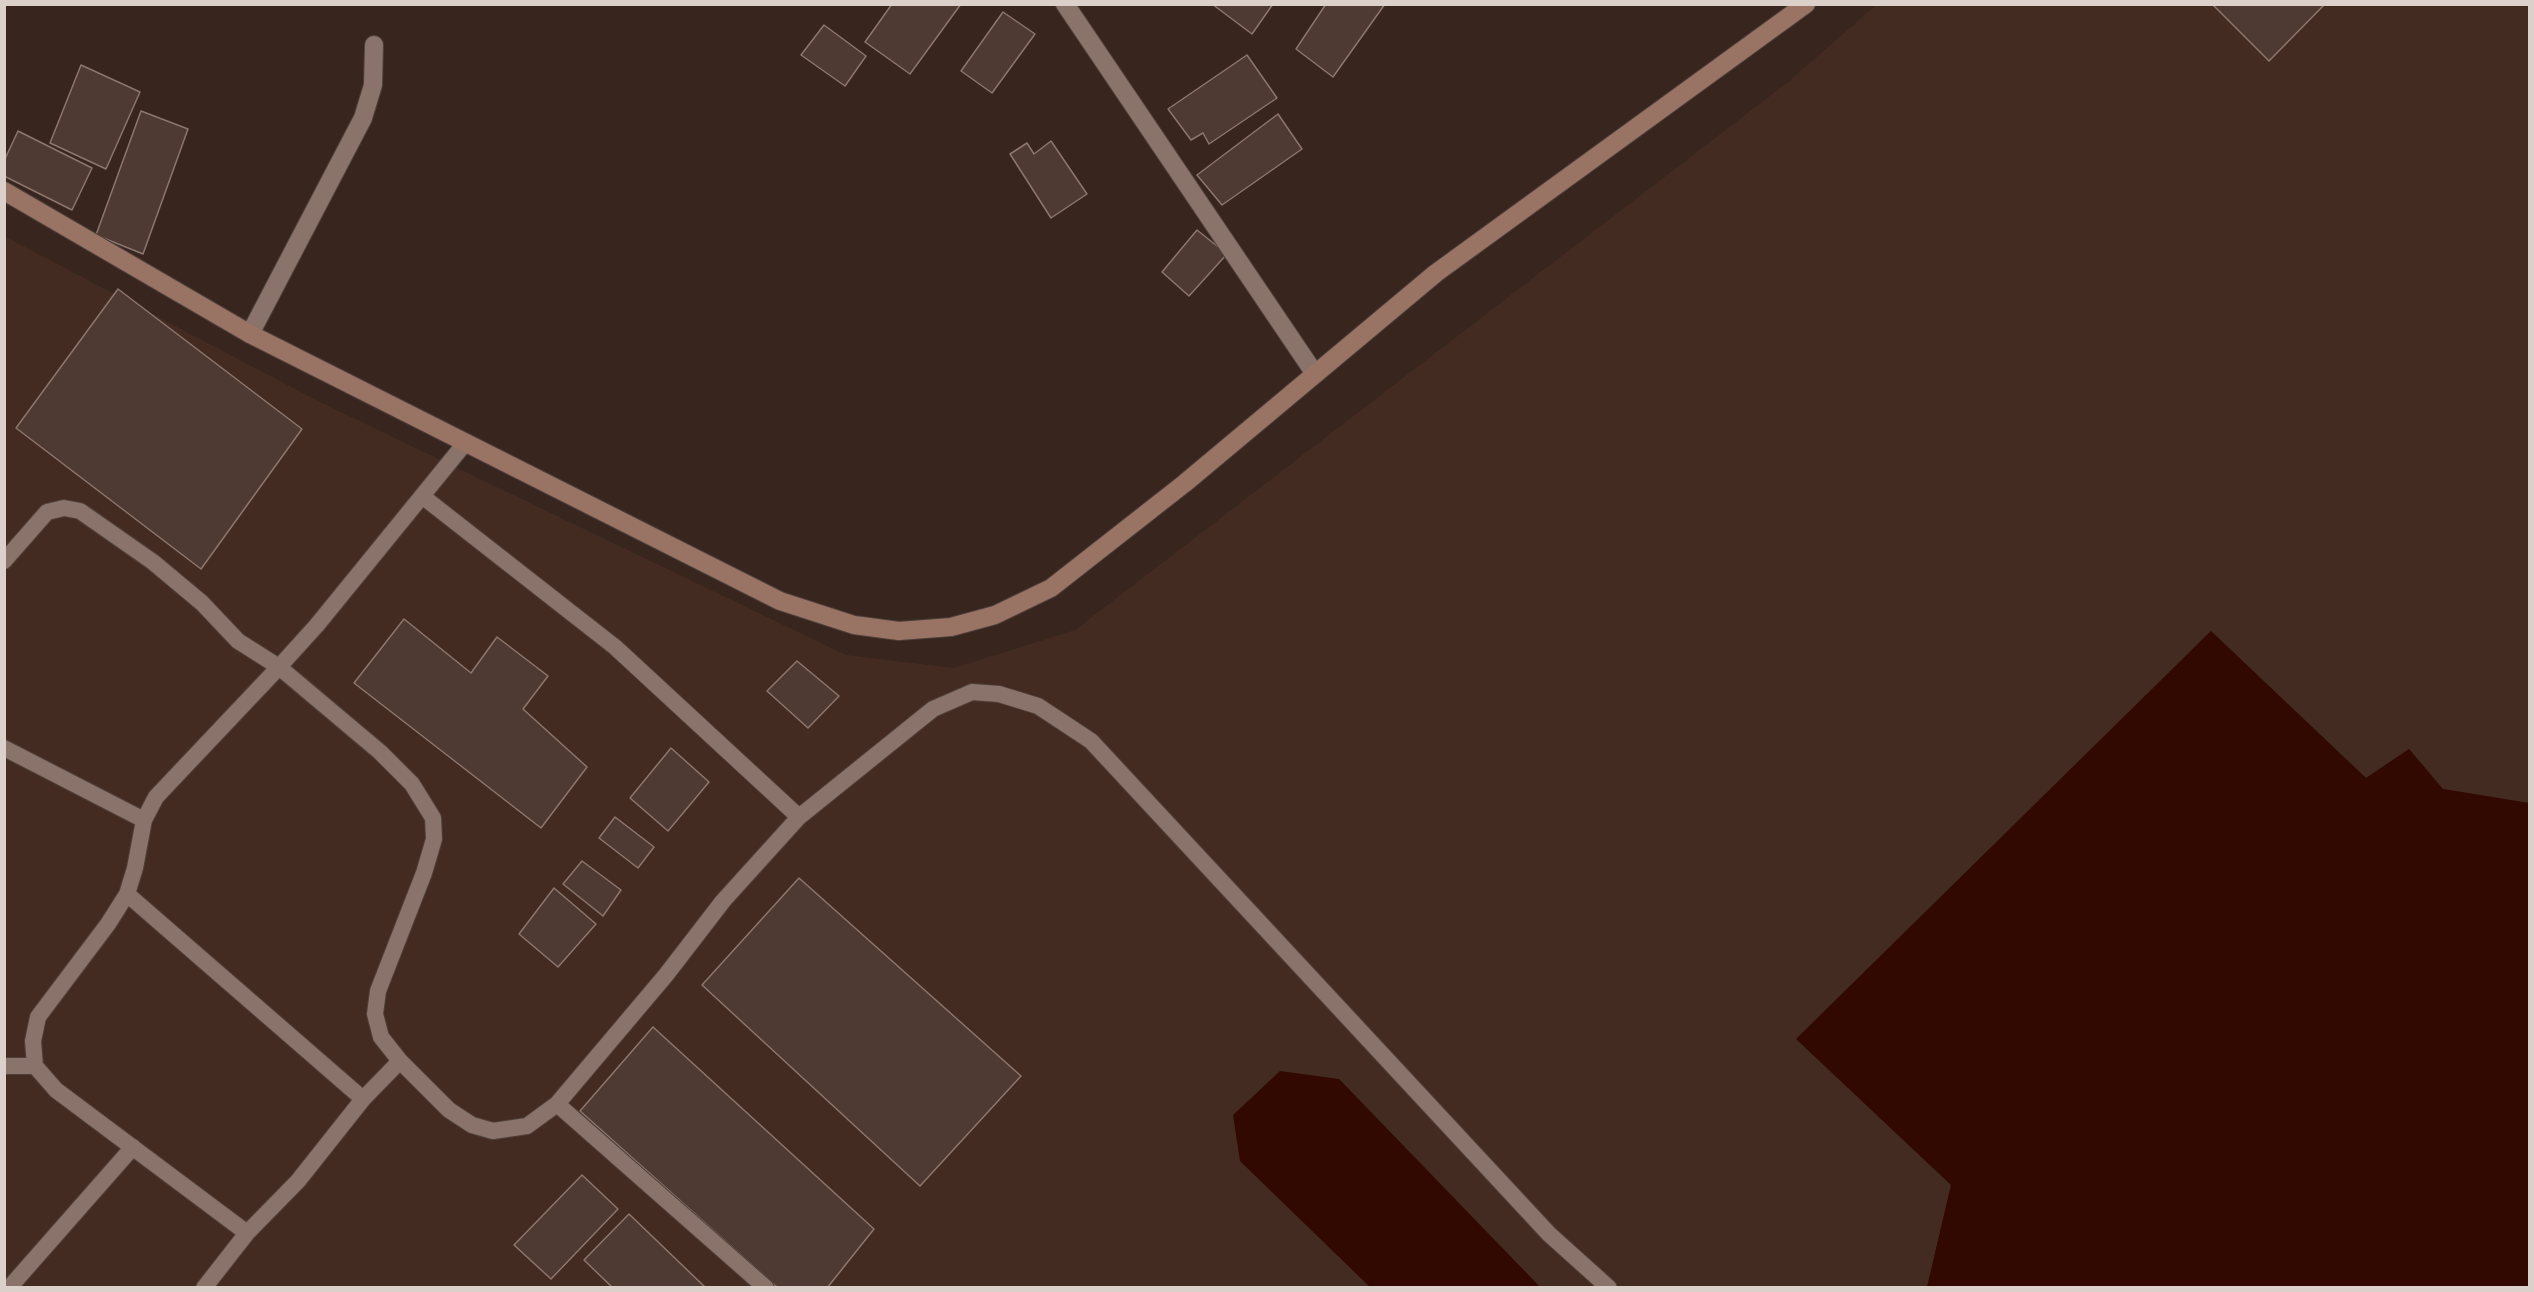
<!DOCTYPE html>
<style>
body{margin:0}
#map{position:relative;width:2534px;height:1292px;overflow:hidden;background:#37251e;font-family:Poppins,sans-serif}
canvas{display:block}
.frame{position:absolute;inset:0;border:6px solid #dcd0cb;pointer-events:none}
</style>
<div id="map">
<canvas width="2534" height="1292"></canvas>
<div class="frame"></div>
</div>
<script>
const c = document.querySelector('canvas').getContext('2d');
c.lineJoin = 'round';
function fillPath(path, color) { c.fillStyle = color; c.fill(path, 'evenodd'); }
function stroke(path, color, width, dash) { c.strokeStyle = color; c.lineWidth = width; c.lineCap = dash ? 'butt' : 'round'; c.setLineDash(dash || []); c.stroke(path); }
fillPath(new Path2D(`
 M1876 5H2529V803L2443 789 2409 749 2366 778 2211 631 1796 1039 1951 1185 1927 1287H1540L1339 1079 1240 1161 1370 1287H5L4 236 318 401 846 655 954 668 1075 630 1788 82Z`), '#442b21');
fillPath(new Path2D(`
 M2211 631 2366 778 2409 749 2443 789 2529 803V1287H1927L1951 1185 1796 1039Z
 M1280 1071 1339 1079 1540 1287H1370L1240 1161 1233 1115Z`), '#310900');
const building = new Path2D(`
 M892 4H961L910 74 865 42Z
 M1212 4H1273L1252 34Z
 M1326 4H1385L1333 77 1296 49Z
 M2212 4H2325L2269 61Z
 M1003 12 1035 34 992 93 961 71Z
 M824 25 866 56 845 86 801 55Z
 M1247 55 1277 98 1209 144 1203 133 1191 140 1168 109Z
 M81 65 140 92 106 169 50 143Z
 M141 111 188 129 143 254 96 235Z
 M1278 114 1302 149 1222 205 1197 175Z
 M18 131 92 168 72 210 4 176V161Z
 M1051 141 1087 194 1051 218 1010 154 1027 143 1034 154Z
 M1197 230 1227 254 1189 296 1162 272Z
 M118 289 302 429 201 569 16 428Z
 M404 619 471 673 497 637 548 676 523 709 587 767 541 828 354 683Z
 M797 661 839 696 808 728 767 691Z
 M671 748 709 782 668 831 630 798Z
 M615 817 654 847 638 868 599 838Z
 M582 861 621 890 603 916 563 884Z
 M799 878 1021 1076 920 1186 702 985Z
 M554 888 596 924 558 967 519 934Z
 M653 1027 874 1229 827 1288H778L580 1111Z
 M582 1175 618 1209 551 1279 514 1245Z
 M629 1214 706 1288H613L584 1260Z`);
fillPath(building, '#4e3a32');
stroke(building, '#8c766d', 1.5);
const lane = new Path2D(`
 M466 442 317 625 279 667 380 752 412 784 433 818 434 839 424 873 378 991 375 1014 381 1037 400 1061 449 1110 472 1125 493 1131 527 1126 557 1104 666 975 723 901 799 817 933 709 972 692 999 694 1038 706 1091 741 1549 1234 1609 1288
 M422 496 615 647 799 817
 M4 561 47 512 64 508 80 511 153 562 202 603 238 641 279 667 156 797 144 820 135 868 127 894 108 924 38 1017 33 1041 35 1066 56 1090 247 1233 298 1181 363 1099 400 1061
 M4 748 144 820
 M127 894 363 1099
 M4 1066H35
 M557 1104 766 1288
 M9 1288 133 1147
 M204 1288 247 1233`);
const street = new Path2D(`
 M1065 4 1315 374
 M250 334 363 118 373 85 374 45`);
const secondary = new Path2D(`
 M4 191 250 334 780 601 854 625 899 631 951 627 995 615 1051 588 1185 483 1436 273 1806 4`);
stroke(lane, '#4f403b', 18);
stroke(street, '#4f403b', 20);
stroke(secondary, '#4f403b', 20);
stroke(lane, '#89736a', 16);
stroke(street, '#89736a', 18);
stroke(secondary, '#997465', 18);
</script>
